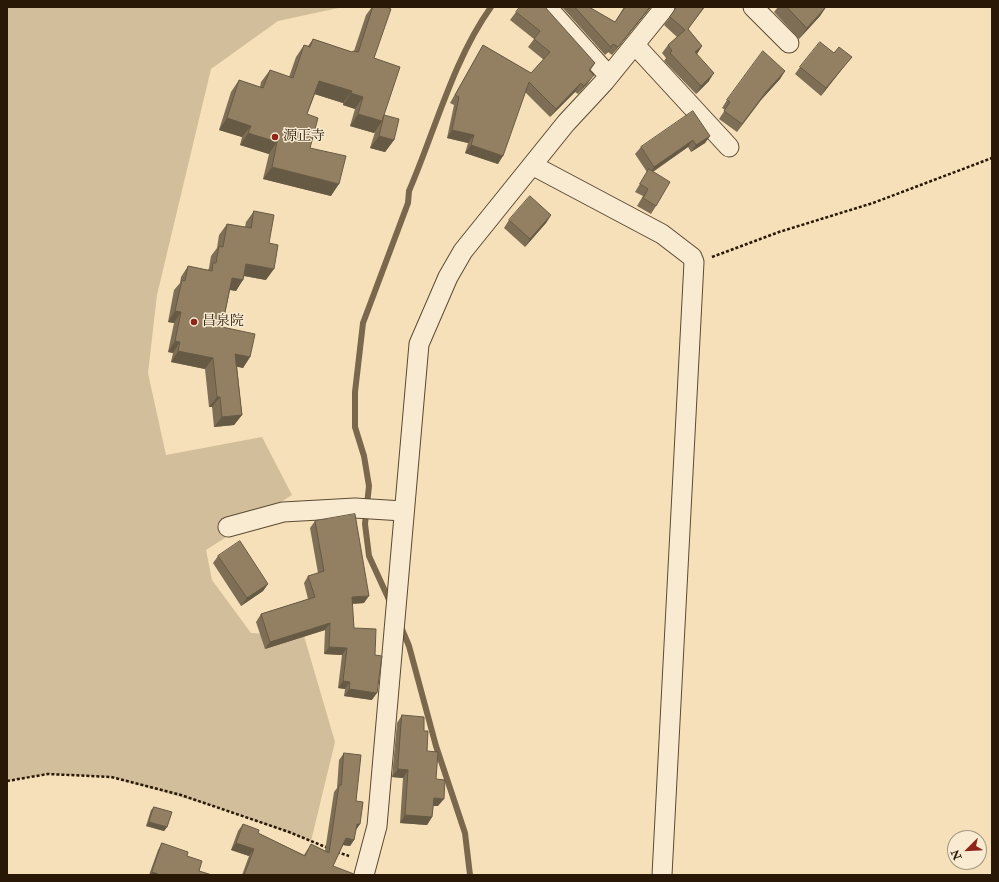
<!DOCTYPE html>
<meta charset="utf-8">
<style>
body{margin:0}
#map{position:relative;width:999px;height:882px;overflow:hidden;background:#f5e0b9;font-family:"IM FELL Double Pica",serif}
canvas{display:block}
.frame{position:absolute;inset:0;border:8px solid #291805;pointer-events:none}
.north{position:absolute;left:947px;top:830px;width:40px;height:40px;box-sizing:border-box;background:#f8ebd2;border:1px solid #a59780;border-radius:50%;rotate:246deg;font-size:11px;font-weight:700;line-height:16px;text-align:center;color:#291805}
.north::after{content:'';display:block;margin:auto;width:14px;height:18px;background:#8f2418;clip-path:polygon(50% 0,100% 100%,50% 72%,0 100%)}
</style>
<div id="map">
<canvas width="999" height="882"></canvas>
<div class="frame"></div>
<div class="north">N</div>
</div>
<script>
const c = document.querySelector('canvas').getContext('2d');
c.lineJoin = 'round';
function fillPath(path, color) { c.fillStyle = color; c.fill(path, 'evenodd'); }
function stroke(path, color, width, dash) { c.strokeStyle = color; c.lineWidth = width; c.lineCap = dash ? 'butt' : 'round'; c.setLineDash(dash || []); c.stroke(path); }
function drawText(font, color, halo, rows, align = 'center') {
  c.font = font + ' "IM FELL Double Pica","Noto Serif JP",serif'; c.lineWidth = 3; c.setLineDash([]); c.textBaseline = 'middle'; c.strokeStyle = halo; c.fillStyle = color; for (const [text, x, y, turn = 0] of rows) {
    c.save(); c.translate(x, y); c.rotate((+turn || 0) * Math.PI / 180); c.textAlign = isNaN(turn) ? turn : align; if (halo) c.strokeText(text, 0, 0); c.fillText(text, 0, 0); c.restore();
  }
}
fillPath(new Path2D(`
 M7 7H343L278 21 211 69 157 295 148 373 166 455 262 437 292 495 206 550 212 580 251 633 304 636 335 742 311 841 219 808 111 777 48 774 7 781Z`), '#d2be9a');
stroke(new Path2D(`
 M391 604 369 556 365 524 369 486 364 456 355 427V392L363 323 408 203 409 191C435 131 453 60 491 7
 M401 627 409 646 436 746 465 833 470 875`), '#7a674c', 6);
const minor = new Path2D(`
 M547 7 609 76
 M753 7 789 43
 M635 45 729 147
 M532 165 662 234 692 257 694 262 662 875
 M228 527 283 512 355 508 403 511
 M364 875 377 826 419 344 448 277 463 251 566 123 605 81 665 7`);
stroke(minor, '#5c4a32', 21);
stroke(new Path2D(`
 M712 257 779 232 873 203 992 158
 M7 781 48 774 111 777 181 795 289 832 328 848
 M337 852 349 856`), '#291805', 2.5, [3, 2]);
stroke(minor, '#f8ebd2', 19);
fillPath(new Path2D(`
 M372 7H386L374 58 384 115 394 140 385 152 370 148 375 132 374 133 350 126 355 109 343 105V103L315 94 307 114 310 148 331 196 263 179 269 154 240 145 242 137 219 130 231 92 239 80 260 87 261 82 270 70 289 77 296 57 304 45 308 46 313 39 352 52 353 51H354L366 15Z
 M562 7H589L615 22 624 7H651L612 55 608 52 605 55Z
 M676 7H705L688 29 702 46 697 54 709 81 696 94 664 61 666 58 662 53 668 45 677 37 664 25 676 9Z
 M778 7H826L820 16 799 39 774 12Z
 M516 12 595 63 590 71 588 83 578 94 575 92 550 117 525 92 498 164 465 153 468 143 447 138 454 105 450 103 478 54 483 45 531 73 544 60 528 47 534 39 510 20Z
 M834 53 852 57 846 64 821 96 795 74 800 67Z
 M785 71 780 79 761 100 737 132 719 119 725 110 722 108 727 100Z
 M710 136 705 143 691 152 688 147 653 172 656 206 651 214 637 206 643 196 635 192 647 172 635 154 641 147Z
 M254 211 269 243 266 280 244 276 236 291 230 290 222 327 250 357 243 368 237 366 242 415 234 425 214 427 212 407H209L205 369 171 362 173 353 168 352 174 323 168 322 174 290 180 283 181 277 188 266 208 270 209 268 211 256 217 248 219 235 227 224 245 227 246 222Z
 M551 215 546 223 525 247 504 228 509 220Z
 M315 521 364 603 352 604 354 628 372 700 344 696 345 689 338 688 342 655 324 654 325 630 265 649 256 622 261 614 308 599 304 583 308 576 318 573 310 528Z
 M218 556 268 584 263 591 241 606 213 563Z
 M402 715 424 731 427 751 438 806H433L432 817 427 825 400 823 403 778 392 777 397 723Z
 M344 753 356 801 360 824 356 830 354 840 350 846 343 845 333 866 354 875H242L249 856 231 850 238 831 243 824 258 833 304 855 311 844 325 851 334 792 337 788 339 760Z
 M154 807 167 827 164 831 146 826 151 810Z
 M162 843 187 856 199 871 212 875H149L158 850Z`), '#7e6e55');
fillPath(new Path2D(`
 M650 7H651L612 55 618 47Z
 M826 7 820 16 799 39 807 28Z
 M613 44 608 52 605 55 611 47Z
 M702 46 697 54 695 52Z
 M852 57 846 64 821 96 826 88Z
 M785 71 780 79 761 100 737 132 766 92Z
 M714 73 709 81 696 94 701 86Z
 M594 75 588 83 578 94 584 86Z
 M319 81 352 91 343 103 311 93Z
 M581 83 575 92 550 117 556 109Z
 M351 93 363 97 355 109 343 105Z
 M358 114 382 121 374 133 350 126Z
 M227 118 251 126 242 137 219 130Z
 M452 130 474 135 468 143 447 138Z
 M248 133 277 142 269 154 240 145Z
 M379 136 394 140 385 152 370 148Z
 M710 136 705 143 691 152 696 145Z
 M693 140 688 147 649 174 654 167Z
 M471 145 503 156 498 164 465 153Z
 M272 167 339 184 331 196 263 179Z
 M551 215 546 223 525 247 530 239Z
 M246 264 274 269 266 280 239 275Z
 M232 278 243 280 236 291 225 289Z
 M175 311 181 312 174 323 168 322Z
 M175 341 180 342 173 353 168 352Z
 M178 351 213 358 205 369 171 362Z
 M235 354 250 357 243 368 228 365Z
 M217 397H220L212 407H209Z
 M242 415 234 425 214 427 222 417Z
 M268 584 263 591 241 606 247 598Z
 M369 596 364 603 347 604 352 597Z
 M330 623 325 630 265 649 270 642Z
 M329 647 347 648 342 655 324 654Z
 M343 681 350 682 345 689 338 688Z
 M349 689 377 693 372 700 344 696Z
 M398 769 408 770 403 778 392 777Z
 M434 798 444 799 438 806H428Z
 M405 815 432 817 427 825 400 823Z
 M149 822 167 827 164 831 146 826Z
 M357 824H360L355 831Z
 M346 838 354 840 350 846 342 845Z
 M236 843 254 849 249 856 231 850Z
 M152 872 158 874V875H150Z`), '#675a45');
const building = new Path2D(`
 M373 7H386L391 9 374 58 400 67 384 115 399 119 394 140 379 136 384 115 382 121 358 114 363 97 351 93 352 91 319 81 307 114 318 118 310 148 346 156 339 184 272 167 277 142 248 133 251 126 227 118 239 80 263 88 270 70 293 78 304 45 310 47 313 39 352 52 353 51 358 52Z
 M520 7H545L595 63 589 70 594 75 584 86 581 83 556 109 529 82 503 156 471 145 474 135 452 130 459 97 455 95 483 45 531 73 550 52 534 39 540 31 516 12Z
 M575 7H589L615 22 625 7H650L618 47 613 44 611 47Z
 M677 7H704L688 29 702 46 695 52 714 73 701 86 670 53 672 51 668 45 685 30 670 17Z
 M787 7H826L807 28Z
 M820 42 834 53 839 47 852 57 826 88 800 67Z
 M763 51 785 71 766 92 742 124 724 111 730 102 727 100Z
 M693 111 710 136 696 145 693 140 654 167 641 147Z
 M649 169 670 182 656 206 643 198 648 189 640 184Z
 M530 196 551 215 530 239 509 220Z
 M254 211 274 215 269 243 278 245 274 269 246 264 243 280 232 278 222 327 255 334 250 357 235 354 242 415 222 417 220 397H217L213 358 178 351 180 342 175 341 181 312 175 311 182 280 185 281 188 266 212 271 213 263H216L219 246 223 247 227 224 251 228Z
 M355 514 369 596 352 597 354 628 376 629 375 655 382 656 377 693 349 689 350 682 343 681 347 648 329 647 330 623 270 642 261 614 315 597 308 576 324 571 315 521Z
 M240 541 268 584 247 598 218 556Z
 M402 715 424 717V731H428L427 751 438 752 436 779 445 780 444 799 434 798 432 817 405 815 408 770 398 769Z
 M344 753 361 755 356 801 363 802 360 824H357L354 840 346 838 333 866 354 874V875H244L254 849 236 843 243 824 259 830 258 833 305 856 311 844 329 853 339 785H341Z
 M154 807 172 812 167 827 149 822Z
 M162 843 188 852 187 856 202 861 199 871 212 875H158V874L152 872Z`);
fillPath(building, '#938063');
stroke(building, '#675a45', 1);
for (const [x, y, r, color] of [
 [275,137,4,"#8f2418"],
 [194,322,4,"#8f2418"]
]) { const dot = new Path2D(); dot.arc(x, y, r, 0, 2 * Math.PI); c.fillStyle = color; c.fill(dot); stroke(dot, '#f8ebd2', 1.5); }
drawText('14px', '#291805', '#f8ebd2', [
 ["源正寺",283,137],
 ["昌泉院",202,322]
], 'left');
</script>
